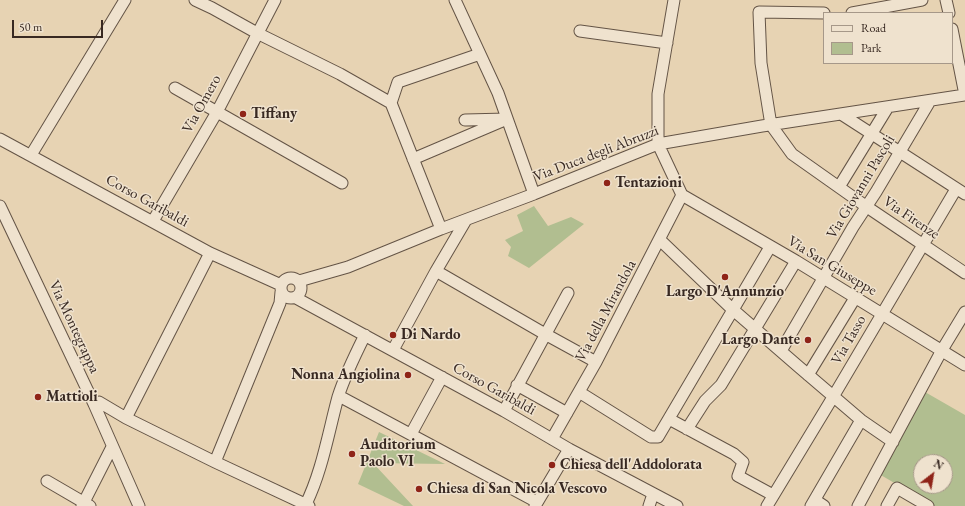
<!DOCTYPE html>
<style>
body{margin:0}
#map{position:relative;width:965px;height:506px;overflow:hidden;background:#e7d3b3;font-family:"EB Garamond",serif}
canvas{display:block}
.legend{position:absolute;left:823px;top:12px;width:130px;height:52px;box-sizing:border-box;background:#efe2ce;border:1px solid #a69889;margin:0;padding:5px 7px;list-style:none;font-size:12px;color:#382922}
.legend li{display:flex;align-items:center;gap:8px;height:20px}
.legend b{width:20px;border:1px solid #a69889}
.north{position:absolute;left:913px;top:454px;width:40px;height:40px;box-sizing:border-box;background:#efe2ce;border:1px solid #a69889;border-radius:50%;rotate:31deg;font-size:11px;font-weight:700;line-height:16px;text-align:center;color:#382922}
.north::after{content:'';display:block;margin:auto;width:14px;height:18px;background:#8f2418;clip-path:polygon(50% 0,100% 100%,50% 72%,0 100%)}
.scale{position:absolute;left:12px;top:20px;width:91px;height:18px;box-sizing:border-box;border:2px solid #382922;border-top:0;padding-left:5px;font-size:12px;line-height:14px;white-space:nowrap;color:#382922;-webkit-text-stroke:3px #efe2ce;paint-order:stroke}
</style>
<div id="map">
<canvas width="965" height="506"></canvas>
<ul class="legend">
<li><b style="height:5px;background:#efe2ce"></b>Road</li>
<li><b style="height:11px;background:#b1be90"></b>Park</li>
</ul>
<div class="north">N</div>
<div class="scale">50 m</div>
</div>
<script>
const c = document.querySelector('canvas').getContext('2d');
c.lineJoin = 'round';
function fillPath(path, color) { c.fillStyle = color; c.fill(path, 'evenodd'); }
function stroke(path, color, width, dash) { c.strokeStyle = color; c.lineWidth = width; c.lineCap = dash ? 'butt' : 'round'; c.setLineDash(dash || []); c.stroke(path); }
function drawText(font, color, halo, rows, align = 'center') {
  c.font = font + ' "EB Garamond",serif'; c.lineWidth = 3; c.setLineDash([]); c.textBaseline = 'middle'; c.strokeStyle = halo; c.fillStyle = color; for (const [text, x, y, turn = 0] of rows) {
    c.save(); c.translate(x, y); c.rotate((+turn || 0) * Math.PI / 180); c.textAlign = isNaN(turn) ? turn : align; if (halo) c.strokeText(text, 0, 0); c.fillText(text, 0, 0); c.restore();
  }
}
fillPath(new Path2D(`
 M534 206 548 226 571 217 584 224 529 268 508 256 511 247 505 240 523 231 517 215Z
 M925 392 965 415V506H934L879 474ZM921 462H945V486H921Z
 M379 432 445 464 373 463 413 506H404L358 484Z`), '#b1be90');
const street = new Path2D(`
 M195 0 212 8 257 33 340 74 391 103
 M455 0 498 93 534 194
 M674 0 658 94V144L682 195
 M946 0 949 13
 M824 13 759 12 761 63 771 125 792 154 867 207 965 273
 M852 13 922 0
 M952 29 965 95
 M580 31 667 43
 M175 88 342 183
 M391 103 441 229
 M391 103 398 82 480 54
 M841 114 965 194
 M0 139 210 253 281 285
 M31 155 125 0
 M413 159 507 119 465 120
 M839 187 888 107
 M682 195 796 261 965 365
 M0 206 94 404 139 506
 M153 221 217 112 275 0
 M660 240 731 308 799 367 861 420 893 442
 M436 271 545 334 596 362
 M281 288a10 10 0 1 1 20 0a10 10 0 1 1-20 0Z
 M299 281 348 267 441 229 534 194 658 144 762 126 965 95
 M296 298 504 411 569 449 677 506
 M393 350 436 271 466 220
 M781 351 853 227 876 192 930 101
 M808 375 855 298
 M517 385 567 413
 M579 392 651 437H658L770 247
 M339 396 537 502
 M94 404 99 402 126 418 215 462 309 506
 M504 411 568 293
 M126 418 210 253
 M669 419 734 454 743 462 738 476 773 495
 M687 429 705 401 721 385 796 261
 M411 434 442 377
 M552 439 596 362 682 195
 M215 462 280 303 281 292
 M47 481 90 506
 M815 500 824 506
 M82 506 112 447
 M305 506C322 472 328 434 338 397 345 375 355 355 365 335
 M535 506 569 449
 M649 506 653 494
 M767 506 833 397 956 189
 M811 506 861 420
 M858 506 942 350 965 312
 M887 506 897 488 928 506`);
stroke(street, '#645446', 13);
stroke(street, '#efe2ce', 11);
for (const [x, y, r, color] of [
 [243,114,4,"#8f2418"],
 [607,183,4,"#8f2418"],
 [725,277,4,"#8f2418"],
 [393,335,4,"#8f2418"],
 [808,340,4,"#8f2418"],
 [408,375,4,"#8f2418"],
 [38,397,4,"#8f2418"],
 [352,454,4,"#8f2418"],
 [552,465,4,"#8f2418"],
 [419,489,4,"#8f2418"]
]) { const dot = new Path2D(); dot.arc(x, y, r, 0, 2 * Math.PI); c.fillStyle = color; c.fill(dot); stroke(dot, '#efe2ce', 1.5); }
drawText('15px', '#382922', '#efe2ce', [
 ["Via Omero",202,104,-61],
 ["Via Duca degli Abruzzi",596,154,-21],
 ["Via Giovanni Pascoli",861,187,-59],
 ["Corso Garibaldi",147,201,29],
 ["Via Firenze",911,218,34],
 ["Via San Giuseppe",832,266,31],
 ["Via della Mirandola",606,311,-62],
 ["Via Montegrappa",74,327,65],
 ["Via Tasso",849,340,-60],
 ["Corso Garibaldi",494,389,29]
]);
drawText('bold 15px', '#382922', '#efe2ce', [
 ["Tiffany",251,114],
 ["Tentazioni",615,183],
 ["Largo D'Annunzio",725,292,"center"],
 ["Di Nardo",401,335],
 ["Largo Dante",800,340,"right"],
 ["Nonna Angiolina",400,375,"right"],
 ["Mattioli",46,397],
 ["Auditorium",360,445],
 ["Paolo VI",360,462],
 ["Chiesa dell'Addolorata",560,465],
 ["Chiesa di San Nicola Vescovo",427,489]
], 'left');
</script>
